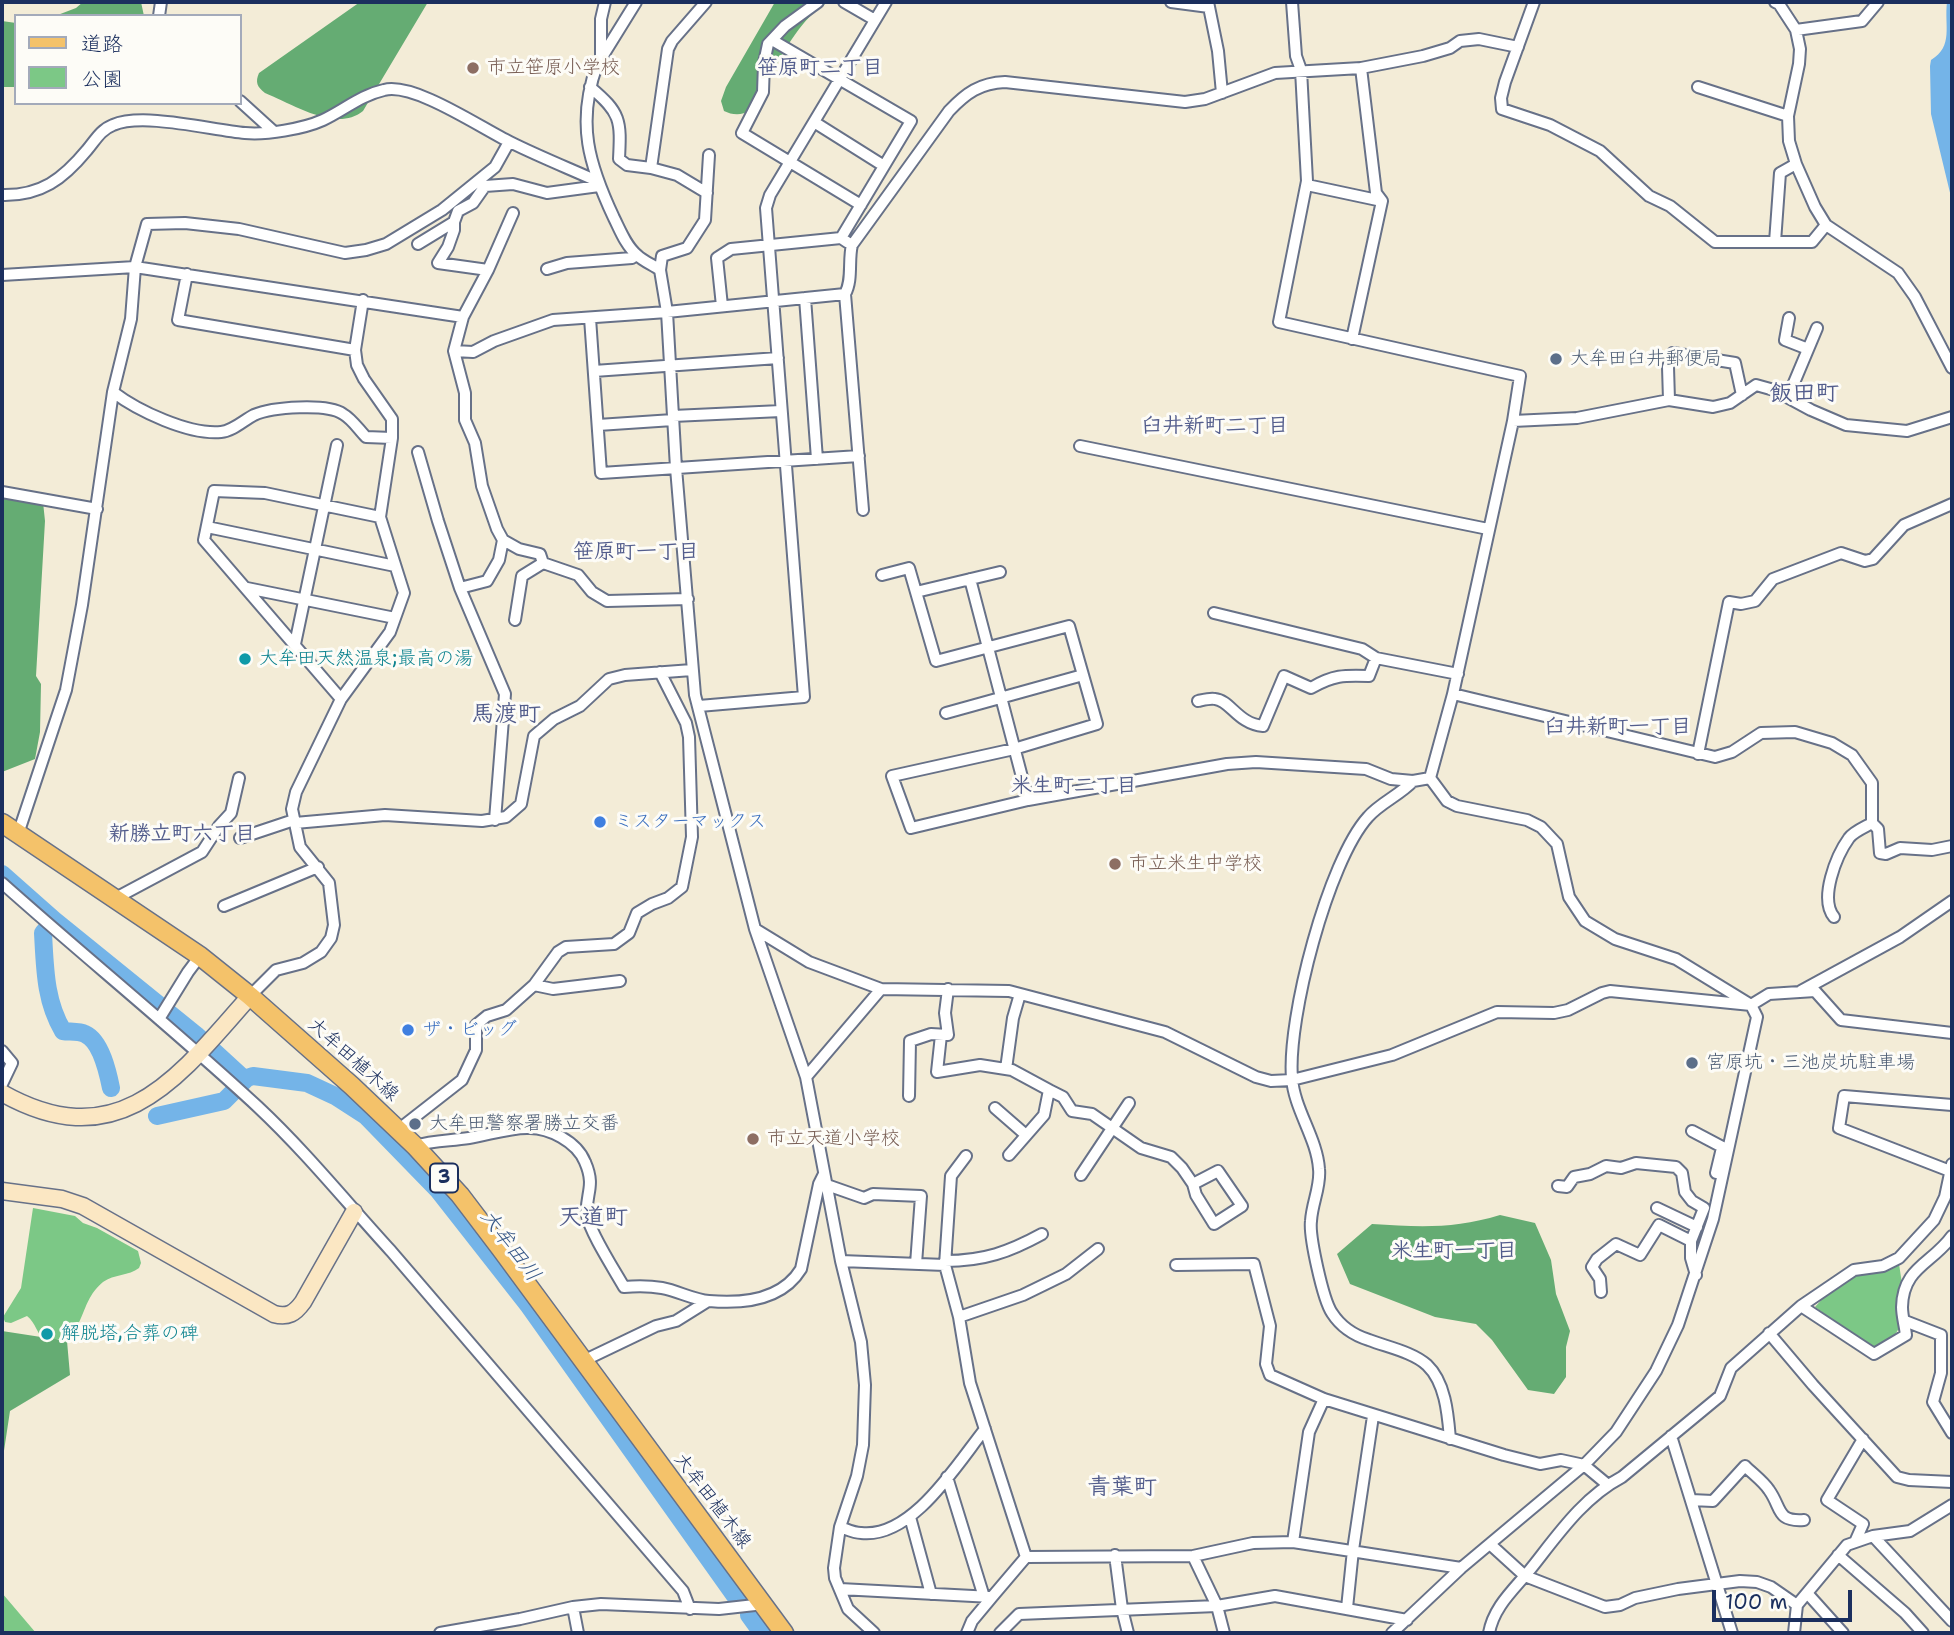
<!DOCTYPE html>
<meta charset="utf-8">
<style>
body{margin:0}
#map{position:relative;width:1954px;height:1635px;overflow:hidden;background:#f3ecd7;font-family:"Shantell Sans","Klee One",sans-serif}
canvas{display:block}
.frame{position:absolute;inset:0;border:4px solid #1b2f5e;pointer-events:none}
.legend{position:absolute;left:14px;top:14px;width:228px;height:91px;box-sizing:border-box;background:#fdfcf7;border:2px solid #a3aaba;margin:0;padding:9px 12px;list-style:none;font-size:21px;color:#1b2f5e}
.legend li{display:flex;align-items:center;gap:14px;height:35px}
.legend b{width:35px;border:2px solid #a3aaba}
.scale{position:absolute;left:1712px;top:1590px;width:140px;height:32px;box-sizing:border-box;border:4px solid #1b2f5e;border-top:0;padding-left:9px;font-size:21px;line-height:24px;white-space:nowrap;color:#1b2f5e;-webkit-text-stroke:5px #fdfcf7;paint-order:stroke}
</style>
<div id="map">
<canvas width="1954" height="1635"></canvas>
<div class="frame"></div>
<ul class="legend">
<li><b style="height:9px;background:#f4c26a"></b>道路</li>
<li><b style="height:19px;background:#7cc886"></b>公園</li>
</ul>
<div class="scale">100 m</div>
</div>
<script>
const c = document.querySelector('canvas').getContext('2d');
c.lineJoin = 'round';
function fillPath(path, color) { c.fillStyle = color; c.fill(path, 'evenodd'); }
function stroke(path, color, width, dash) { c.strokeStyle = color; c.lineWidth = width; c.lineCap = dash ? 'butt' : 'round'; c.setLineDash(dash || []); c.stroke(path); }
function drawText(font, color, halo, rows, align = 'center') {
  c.font = font + ' "Shantell Sans","Klee One",sans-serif'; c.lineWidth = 6; c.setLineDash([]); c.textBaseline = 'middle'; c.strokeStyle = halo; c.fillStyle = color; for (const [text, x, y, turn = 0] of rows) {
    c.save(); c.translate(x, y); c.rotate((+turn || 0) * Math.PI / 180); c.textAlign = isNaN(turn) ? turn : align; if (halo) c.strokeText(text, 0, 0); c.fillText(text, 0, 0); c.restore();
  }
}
fillPath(new Path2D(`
 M33 1208 75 1216 83 1223 97 1228 138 1251 141 1263 139 1268C129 1276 114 1274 103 1282 75 1305 91 1337 45 1342 37 1334 36 1323 27 1316L11 1323 5 1322 3 1317 21 1288Z
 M1899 1264 1903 1290 1900 1325C1896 1338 1886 1342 1874 1347L1863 1342 1815 1307 1824 1297 1859 1273Z
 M2 1593 36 1633H2Z`), '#7cc886');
fillPath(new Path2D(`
 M83 2H141L144 16H55L76 8Z
 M360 2H428L363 111C336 133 293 104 265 93 257 87 255 82 259 73Z
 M775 2H828C802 18 786 47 772 74 766 86 761 102 750 110 742 116 732 115 724 111L721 101 726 87Z
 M2 21 16 23V87H2Z
 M2 487 33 491 43 502 45 521 36 676 41 684 40 732 35 759 2 772Z
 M1500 1215 1535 1223 1551 1260 1556 1294 1570 1331 1566 1347V1377L1554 1394 1528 1390 1492 1340 1476 1324 1435 1317 1350 1284 1337 1254 1372 1224C1419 1227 1455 1229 1500 1215Z
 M2 1331 67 1341 70 1375 10 1411 2 1464Z`), '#65ac73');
fillPath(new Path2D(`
 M1947 2H1952V201L1931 114 1930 66 1931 60C1954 46 1944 26 1947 2Z`), '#74b4e8');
stroke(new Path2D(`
 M2 874 54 920 43 933C45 968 45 1001 63 1031 69 1032 79 1031 85 1034 101 1041 108 1073 111 1088
 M54 920 196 1035 245 1080
 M157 1116 224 1101 247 1078 253 1076 307 1083 335 1096 366 1116 438 1190 529 1306 738 1600
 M749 1615 762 1633`), '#74b4e8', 18);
const street = new Path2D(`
 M636 2 597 65C576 123 589 165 614 218 620 230 626 246 637 255 643 261 653 265 660 270L667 312 676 468 695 695 755 929 806 1077 841 1261 861 1342 865 1385 863 1445 857 1476 840 1527 834 1568 835 1578 848 1609 874 1633
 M818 2 785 26 768 44 764 63 763 92 742 133 861 205
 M844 2 875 20
 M1171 2 1209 7
 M1208 2 1218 51 1222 93
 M1292 2 1296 56 1301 70 1307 181 1279 322 1520 376 1513 421 1453 694 1430 778
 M1534 2 1505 82 1501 98 1502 109 1550 125 1600 151 1649 196 1670 206 1715 242H1812L1826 225
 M1775 2 1779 4 1796 30 1800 49 1799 64 1788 116 1789 141 1796 164 1815 207 1826 225 1898 273 1915 297 1952 368
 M159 16 161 2
 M1796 30 1862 21 1878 2
 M772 40 911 121 841 238
 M601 59V19L605 2
 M1361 68 1423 56 1450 48 1460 41 1479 39 1518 47
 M590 87C621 113 621 120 619 159L627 165 651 168 668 49 672 41 706 2
 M1698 87 1788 116
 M240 101 273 131
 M814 122 884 166
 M651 168 677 175 707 193
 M1307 185 1382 201 1352 339
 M2 195C41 196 63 179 87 150 95 141 100 130 113 125 143 112 211 130 245 133 266 135 303 129 323 120 344 110 361 95 384 90 414 82 481 128 510 142 538 156 568 168 597 181
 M513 213 488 270 463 317 454 351 465 393V420L475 443 482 486 497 529 503 540 519 549 540 554 543 563 578 575 592 592 607 601 688 599
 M1775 242 1780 173 1796 164
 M418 244 454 222
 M547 269 567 263 632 258 636 255
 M488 270 438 263 448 247 454 230V222L458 211 473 203 485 186 513 184 547 193 599 186
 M660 270 662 256 687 248 705 220 709 155
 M187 274 178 320 355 350 363 300
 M2 275 135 267 463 317
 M805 298 817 459
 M722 306 717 258 731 249 841 238 847 242
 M590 318 601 473 859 456
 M1789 318 1785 340 1808 349
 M454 351 473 352 494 341 553 320 667 312 845 294
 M594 371 778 358
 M113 392C138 411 189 435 221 432 233 431 244 420 254 415 272 407 327 403 343 414 352 419 359 430 366 437L392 438
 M1788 397 1817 328
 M1669 400 1668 367 1673 353 1735 363 1742 395
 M673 416 781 411
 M1513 421 1577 418 1669 400 1713 407 1730 403 1756 385 1774 390 1811 410 1846 425 1907 431 1952 417
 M598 425 673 420
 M1080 446 1488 529
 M418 452 438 521 460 588 505 694 495 820
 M2 492 97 509
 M863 510 845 294C853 280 848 260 852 245L949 111C966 93 980 83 1005 82L1185 102 1205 99 1275 73 1361 68 1376 193 1382 201
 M207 527 395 566
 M882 575 909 568 936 661 1069 626 1097 724 1014 749 892 776 911 828 1028 800 1227 764 1256 762 1366 769 1391 779 1413 781 1430 778
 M970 579 1028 800
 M247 588 395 618
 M460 588 487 581 499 560 503 540
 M916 592 1000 572
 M1214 613 1362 649 1376 658 1458 674
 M515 620 522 576 543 563
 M295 644 337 445
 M1453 694 1715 757 1732 752 1761 733 1795 732 1832 743 1852 755 1872 783V823L1878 829 1880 853 1886 854 1900 848 1932 850 1952 846
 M341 699 204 540 214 491 265 493 380 517
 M1198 701C1203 700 1210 698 1215 699 1230 700 1238 724 1263 726L1284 676 1311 688C1333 675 1344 675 1369 676L1376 658
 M699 706 804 697 766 208 770 195 886 2
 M946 713 1083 675
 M1698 754 1729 602 1741 604 1755 601 1773 579 1841 553 1865 561 1873 559 1904 525 1952 504
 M1413 781C1400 795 1380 803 1368 817 1328 861 1287 1019 1292 1078 1294 1109 1317 1138 1319 1169 1321 1186 1312 1203 1311 1221 1309 1236 1323 1300 1332 1313 1341 1327 1353 1335 1369 1340 1387 1347 1413 1352 1427 1365 1446 1383 1448 1416 1450 1439
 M295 823 385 815 482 821 506 817 521 804 534 736 554 719 580 706 609 679 625 675 692 670
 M18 834 66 690 82 605 113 392 131 319 135 267 147 224 185 223 239 229 345 253 366 250 386 244 442 210 495 167 509 142
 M240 838 294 820
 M2 883C86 958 175 1030 258 1107 306 1152 347 1203 391 1251L683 1591 690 1609
 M114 899 202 852 219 826 231 813 239 778
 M224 906 318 867
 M1834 917C1819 899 1836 856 1849 838 1853 832 1865 827 1872 823
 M755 929 809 962 881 989 1009 991 1165 1032 1256 1077 1271 1081 1292 1080 1392 1055 1497 1012 1554 1013 1568 1010 1602 993 1610 991 1751 1005 1769 994 1815 991 1841 1020 1952 1033
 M534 985 553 989 620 981
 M1801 991 1900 937 1952 901
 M250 996 276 970 303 963 321 952 331 938 334 925 329 883 300 847 292 809 296 792 341 699 390 632 404 593 380 517 392 438V419L364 379 357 365 355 350
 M159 1019 188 972 200 956
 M941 1035 937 1072 980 1065 1012 1070 1049 1090 1044 1115 1009 1155
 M2 1051 12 1063 2 1084
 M1006 1069 1013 1018 1020 994
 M806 1077 881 989
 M1049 1090 1063 1097 1072 1111 1092 1114 1141 1148 1171 1157 1182 1168 1193 1184 1196 1195 1214 1224 1242 1206 1218 1171 1193 1184
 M909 1096 910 1041 931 1034 948 1035 945 1013 948 989
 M995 1108 1026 1135
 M398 1130 462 1080 476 1050V1025L487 1016 506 1010 534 985 558 952 566 947 614 944 629 933 637 913 652 904 668 898 682 887 692 837 689 737 686 723 660 672
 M1692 1131 1728 1150
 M415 1146C433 1140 450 1141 469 1138 488 1135 508 1128 527 1128 549 1127 577 1142 585 1162 596 1187 585 1194 587 1215 589 1231 615 1271 624 1287 637 1286 650 1286 662 1288 678 1291 694 1300 709 1301 743 1304 782 1300 801 1269L819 1184 824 1174
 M966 1156 951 1176 945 1265 959 1317 970 1383 1026 1557
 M1950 1171 1839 1128 1844 1096 1952 1105
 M1716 1173 1722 1148
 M1081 1175 1129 1103
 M827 1185 864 1198 873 1194 921 1196 916 1264
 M1558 1186 1567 1187 1574 1177 1590 1174 1606 1166 1621 1168 1636 1163 1676 1167 1682 1173 1685 1192 1692 1201 1704 1208 1691 1241V1258L1696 1275
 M1657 1208 1697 1227
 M841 1261 945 1265
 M945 1261C984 1261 1009 1252 1042 1234
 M1176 1265 1254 1264 1270 1326 1266 1364 1270 1375 1324 1399 1504 1455 1540 1464 1561 1460 1584 1465 1608 1485
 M1601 1292 1600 1279 1592 1267 1597 1259 1616 1244 1640 1255 1659 1225 1691 1241
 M1801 1306 1874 1354 1906 1335C1905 1326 1902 1316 1902 1307 1903 1267 1932 1264 1952 1236
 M959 1317 1023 1295 1066 1274 1098 1249
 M1905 1321 1941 1335V1373L1933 1402 1952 1433
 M1769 1333 1813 1385 1897 1477 1909 1480 1952 1482
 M583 1361 656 1326 676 1321 708 1301
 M1671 1436 1732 1633
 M947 1477 984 1597
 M1691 1500 1713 1501 1745 1466C1753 1474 1763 1481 1769 1490 1782 1508 1776 1522 1804 1520
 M910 1517 931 1594
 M840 1527C846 1529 854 1533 861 1533 912 1539 957 1464 985 1429
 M1873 1536 1952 1621
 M1293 1542 1309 1432 1324 1399
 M1855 1542 1863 1524 1827 1500 1863 1439
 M1491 1545 1525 1576 1605 1607 1620 1605 1635 1598 1678 1589 1740 1581 1757 1582 1771 1587 1797 1605
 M1115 1555 1122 1609 1128 1633
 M1838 1555 1905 1613 1923 1633
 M1193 1556 1217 1606 1224 1633
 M840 1589 992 1597 1026 1557 1193 1556 1253 1543 1293 1542 1461 1568
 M1807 1593 1843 1633
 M573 1607 578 1633
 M1347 1608 1353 1550 1373 1416
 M440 1633 520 1619 573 1607 601 1604 719 1609 764 1604
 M967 1633 972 1621 992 1597
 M1000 1633 1019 1614 1217 1606 1275 1596 1407 1620
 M1392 1633 1461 1568 1584 1465 1616 1432 1656 1371 1678 1325 1713 1219 1757 1017 1751 1005 1676 959 1615 939 1585 921 1569 897 1557 844 1541 827 1527 820 1457 806 1447 801 1430 778
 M1489 1633C1494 1605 1516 1588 1533 1566 1559 1533 1584 1497 1622 1477L1720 1396 1731 1368 1801 1306 1854 1270 1883 1266 1899 1258 1934 1220 1945 1197 1952 1164
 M1794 1633 1797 1605 1847 1545 1873 1536 1910 1531 1952 1505`);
const secondary = new Path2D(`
 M2 1093C119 1159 179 1077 250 996
 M2 1191 62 1199 83 1206 274 1314C288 1318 295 1313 303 1302L354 1212`);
const primary = new Path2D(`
 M2 823 200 956 250 996 352 1086 415 1146 460 1195 501 1249 784 1633`);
stroke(street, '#677188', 14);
stroke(secondary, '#677188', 19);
stroke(primary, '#677188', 21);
stroke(street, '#fff', 10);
stroke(secondary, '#fbe7c3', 16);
stroke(primary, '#f4c26a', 18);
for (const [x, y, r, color] of [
 [473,68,7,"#8d6e63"],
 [1556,359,7,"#5c6f8a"],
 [245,659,7,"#0f9aa8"],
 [600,822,7,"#3f7fe0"],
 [1115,864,7,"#8d6e63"],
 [408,1030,7,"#3f7fe0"],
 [1692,1063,7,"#5c6f8a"],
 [415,1124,7,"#5c6f8a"],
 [753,1139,7,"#8d6e63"],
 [47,1334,7,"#0f9aa8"]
]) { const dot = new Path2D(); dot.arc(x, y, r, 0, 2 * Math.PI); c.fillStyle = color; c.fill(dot); stroke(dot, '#fdfcf7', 2.5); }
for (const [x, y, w] of [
 [444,1178,28]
]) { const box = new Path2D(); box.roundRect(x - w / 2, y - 14.5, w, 29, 5); c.fillStyle = '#fdfcf7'; c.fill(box); stroke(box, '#1b2f5e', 2); }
drawText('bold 18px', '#1b2f5e', null, [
 ["3",444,1178]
]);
drawText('19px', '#785e54', '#fdfcf7', [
 ["市立笹原小学校",487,68],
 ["市立米生中学校",1129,864],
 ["市立天道小学校",767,1139]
], 'left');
drawText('19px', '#4e5e75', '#fdfcf7', [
 ["大牟田臼井郵便局",1570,359],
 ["宮原坑・三池炭坑駐車場",1706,1063],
 ["大牟田警察署勝立交番",429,1124]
], 'left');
drawText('19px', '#0d838f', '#fdfcf7', [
 ["大牟田天然温泉;最高の湯",259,659],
 ["解脱塔,合葬の碑",61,1334]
], 'left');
drawText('19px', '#366cbe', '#fdfcf7', [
 ["ミスターマックス",614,822],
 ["ザ・ビッグ",422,1030]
], 'left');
drawText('19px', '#1b2f5e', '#fdfcf7', [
 ["大牟田植木線",353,1060,42],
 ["大牟田植木線",712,1501,53]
]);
drawText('bold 21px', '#535d8c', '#fdfcf7', [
 ["笹原町二丁目",820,69],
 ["臼井新町二丁目",1215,427],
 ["笹原町一丁目",636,553],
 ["臼井新町一丁目",1618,728],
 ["米生町二丁目",1074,787],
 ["新勝立町六丁目",182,835],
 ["米生町一丁目",1454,1252]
]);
drawText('italic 21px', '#365787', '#fdfcf7', [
 ["大牟田川",510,1246,53]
]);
drawText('bold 23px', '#535d8c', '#fdfcf7', [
 ["飯田町",1804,394],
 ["馬渡町",506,715],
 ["天道町",593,1218],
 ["青葉町",1122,1488]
]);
</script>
